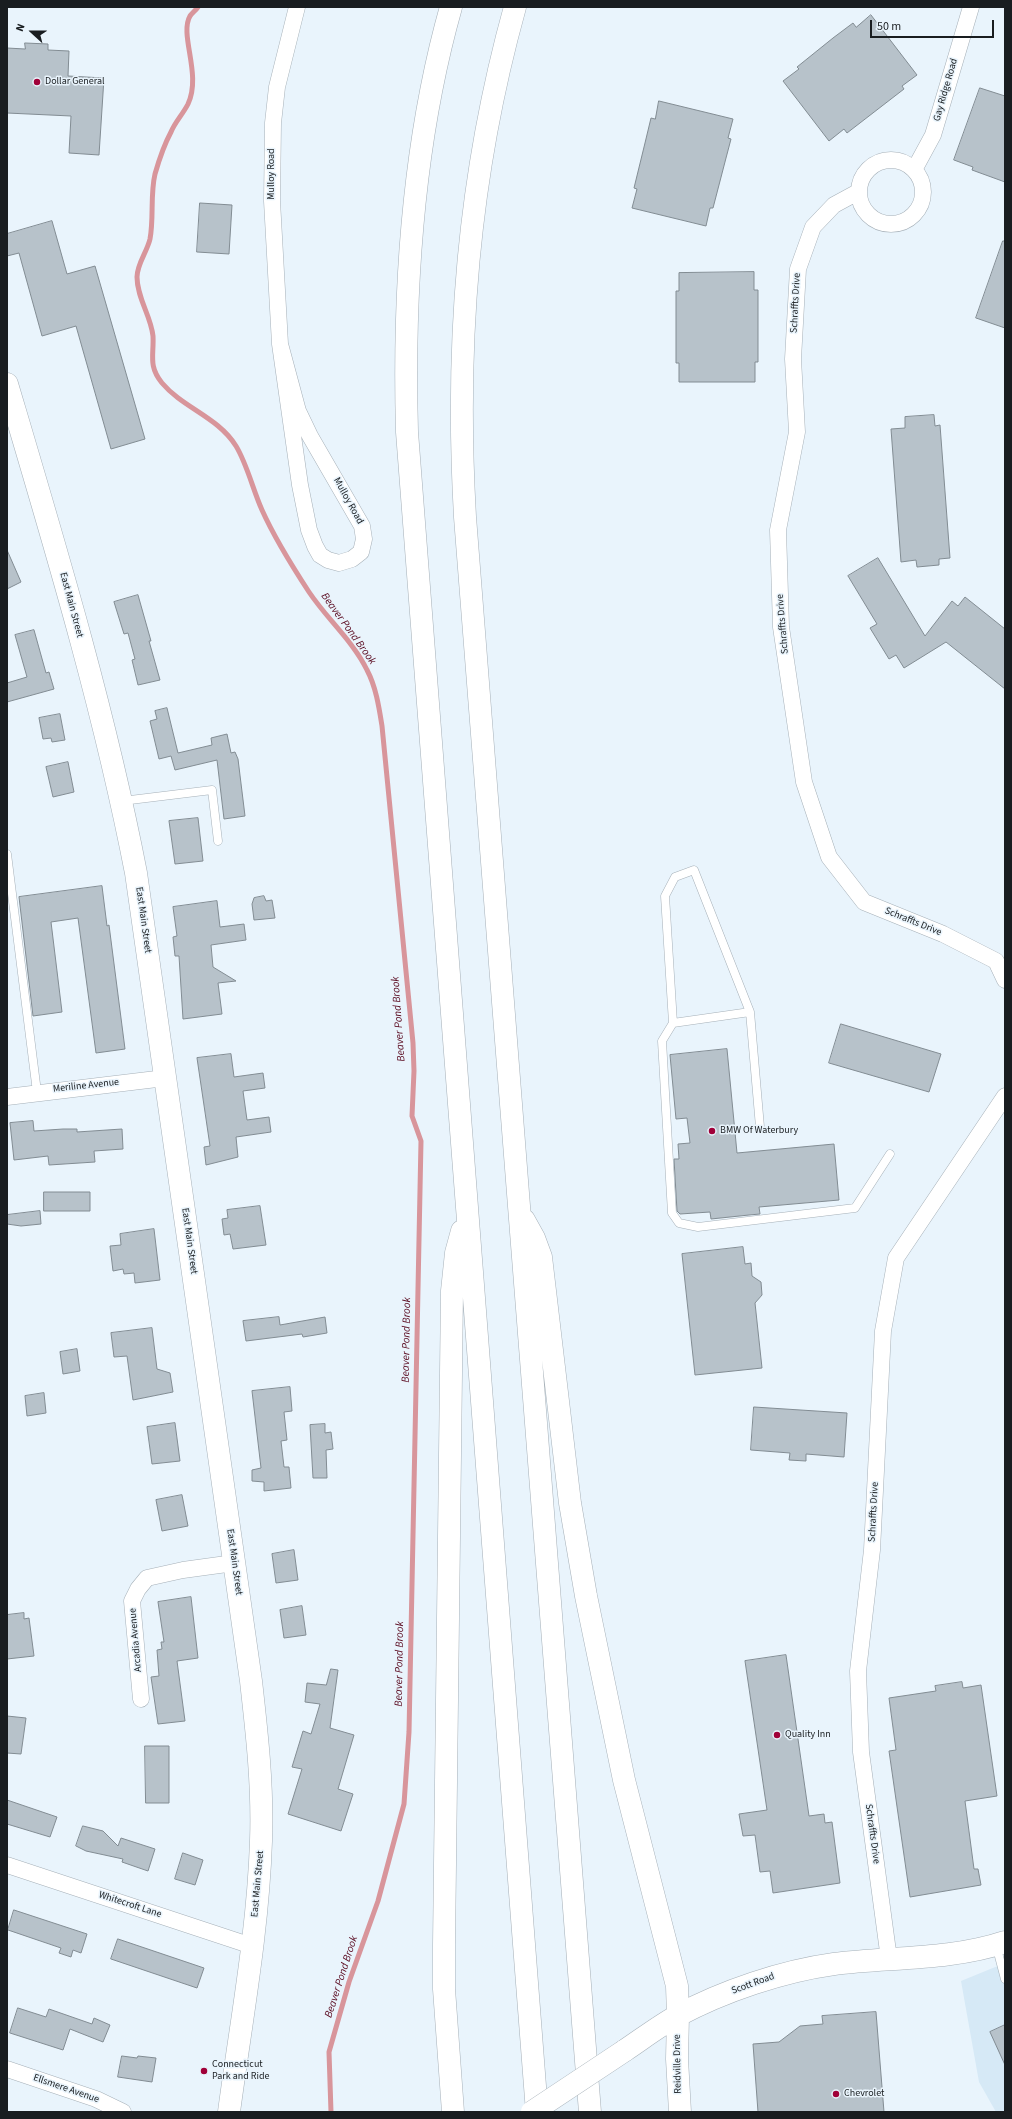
<!DOCTYPE html>
<style>
body{margin:0}
#map{position:relative;width:1012px;height:2119px;overflow:hidden;background:#e9f4fc;font-family:"Source Sans 3",sans-serif}
canvas{display:block}
.frame{position:absolute;inset:0;border:8px solid #191d20;pointer-events:none}
.north{position:absolute;left:12px;top:12px;width:40px;height:40px;-webkit-text-stroke:3px #e9f4fc;paint-order:stroke;rotate:291deg;font-size:11px;font-weight:700;line-height:16px;text-align:center;color:#191d20}
.north::after{content:'';display:block;margin:auto;width:14px;height:18px;background:#191d20;clip-path:polygon(50% 0,100% 100%,50% 72%,0 100%)}
.scale{position:absolute;left:870px;top:20px;width:124px;height:18px;box-sizing:border-box;border:2px solid #191d20;border-top:0;padding-left:5px;font-size:12px;line-height:14px;white-space:nowrap;color:#191d20;-webkit-text-stroke:3px #e9f4fc;paint-order:stroke}
</style>
<div id="map">
<canvas width="1012" height="2119"></canvas>
<div class="frame"></div>
<div class="north">N</div>
<div class="scale">50 m</div>
</div>
<script>
const c = document.querySelector('canvas').getContext('2d');
c.lineJoin = 'round';
function fillPath(path, color) { c.fillStyle = color; c.fill(path, 'evenodd'); }
function stroke(path, color, width, dash) { c.strokeStyle = color; c.lineWidth = width; c.lineCap = dash ? 'butt' : 'round'; c.setLineDash(dash || []); c.stroke(path); }
function drawText(font, color, halo, rows, align = 'center') {
  c.font = font + ' "Source Sans 3",sans-serif'; c.lineWidth = 3; c.setLineDash([]); c.textBaseline = 'middle'; c.strokeStyle = halo; c.fillStyle = color; for (const [text, x, y, turn = 0] of rows) {
    c.save(); c.translate(x, y); c.rotate((+turn || 0) * Math.PI / 180); c.textAlign = isNaN(turn) ? turn : align; if (halo) c.strokeText(text, 0, 0); c.fillText(text, 0, 0); c.restore();
  }
}
fillPath(new Path2D(`
 M1005 1963V2112H996L979 2082 961 1981Z`), '#d6e9f6');
stroke(new Path2D(`
 M198 7C196 10 192 13 190 16 179 35 202 74 188 104 183 114 175 122 171 132 164 145 159 160 155 174 150 195 154 218 150 239 147 252 137 264 137 277 137 298 151 316 153 336 154 355 148 366 162 383 183 408 218 417 236 446 247 464 253 490 262 510 275 539 292 566 309 592 327 619 353 641 367 670 376 687 379 707 382 726L413 1043 414 1071 412 1116 421 1141 409 1732 404 1804 378 1901 349 1982 329 2052 331 2112`), '#d8959b', 5);
const building = new Path2D(`
 M871 15 917 75 902 86 904 89 847 133 844 129 829 141 783 81 799 69 797 67 833 38 853 23 856 27Z
 M25 43 48 44V50L69 51 68 76 104 78 99 155 69 153 71 116 7 113V48L25 49Z
 M980 88 1005 96V182L972 170 973 167 954 160Z
 M659 101 733 119 728 138 731 139 726 158 713 208H710L706 226 632 208 637 189 634 188 645 143 651 118 655 119Z
 M200 203 232 205 229 254 197 252Z
 M52 221 67 274 95 266 145 439 111 449 76 326 42 336 19 253 7 256V234Z
 M1003 241H1005V328L976 318Z
 M754 272V290H758V362H755V382H679V363H676V291H679V273Z
 M934 415 935 426 940 425 950 558 939 559V565L917 567 916 560 901 562 891 429 905 428V417Z
 M7 550 21 582 7 589Z
 M878 558 925 636 952 601 958 606 965 597 1005 629V689L946 642 904 668 896 655 889 659 870 628 877 624 848 576Z
 M138 595 151 641H149L160 680 138 685 132 660 135 659 128 633 124 634 114 602Z
 M34 630 46 673 49 672 54 689 7 702V683L27 677 15 635Z
 M167 708 178 753 212 745 211 738 227 734 231 753 235 752 238 759 245 816 224 819 217 760 175 770 171 756 159 759 150 721 157 719 155 711Z
 M60 714 65 740 52 742 51 738 43 739 39 718Z
 M68 762 74 792 53 797 46 767Z
 M198 818 203 861 175 864 169 821Z
 M102 886 107 926 109 925 125 1049 96 1053 78 918 51 922 62 1012 33 1016 19 897Z
 M264 896 266 901 272 900 275 918 254 920 252 904 254 898Z
 M217 901 220 927 244 924 246 940 211 945 213 967 236 981 218 983 222 1014 183 1019 179 956H175L173 937 177 936 173 907Z
 M841 1024 941 1054 929 1092 829 1063Z
 M727 1049 737 1153 834 1144 839 1200 759 1207 760 1214 749 1215 711 1219 710 1212 680 1214 677 1211 674 1159H679L678 1144 690 1143 687 1118 676 1119 670 1055Z
 M231 1054 234 1077 263 1073 265 1088 243 1091 247 1120 269 1117 271 1132 236 1137 238 1157 206 1165 204 1147 210 1146 197 1058Z
 M33 1121 34 1131 63 1129H77V1132L122 1129 123 1149 94 1151 95 1162 49 1165 48 1156 14 1160 10 1123Z
 M44 1192H90V1211H44Z
 M260 1206 266 1245 233 1249 230 1234 224 1235 222 1219 228 1218 227 1210Z
 M40 1211 41 1224 21 1226 7 1224V1215Z
 M154 1229 160 1280 135 1283 134 1273 124 1274 123 1269 113 1271 110 1246 121 1245 120 1234Z
 M743 1247 745 1264 751 1263 752 1276 761 1282 762 1295 755 1303 762 1368 695 1375 682 1254Z
 M279 1317 280 1325 325 1317 327 1333 303 1337 302 1334 246 1341 243 1321Z
 M152 1328 157 1369 170 1373 173 1392 133 1400 127 1356 114 1357 111 1333Z
 M77 1349 80 1371 63 1374 60 1352Z
 M290 1387 292 1411 284 1412 287 1440 281 1441 284 1467H289L291 1488 264 1491V1482L252 1481V1470L261 1468 252 1391Z
 M44 1393 46 1413 27 1416 25 1396Z
 M754 1407 847 1413 844 1457 806 1454V1461L789 1460 790 1453 751 1450Z
 M175 1423 180 1461 152 1464 147 1427Z
 M325 1424V1433L331 1432 333 1449 326 1450 327 1478H313L310 1425Z
 M182 1495 188 1526 162 1531 156 1500Z
 M294 1550 298 1580 276 1583 272 1554Z
 M191 1597 198 1658 177 1661 185 1721 158 1724 151 1677 159 1676 157 1650 162 1649 161 1642H164L158 1602Z
 M302 1606 306 1635 284 1638 280 1610Z
 M24 1613V1619L29 1618 34 1656 7 1659V1615Z
 M786 1655 809 1816 824 1814 825 1823 832 1822 840 1883 773 1893 770 1871 760 1872 755 1835 743 1836 739 1814 767 1810 745 1661Z
 M331 1669 338 1670 330 1728 354 1735 338 1789 353 1794 341 1831 288 1814 302 1769 292 1767 303 1731 311 1734 320 1704 305 1702 307 1683 326 1685Z
 M962 1682 963 1688 981 1685 997 1796 965 1801 974 1869H978L981 1885 910 1897 889 1751 896 1750 889 1698 936 1691 935 1686Z
 M7 1716 26 1718 21 1754 7 1753Z
 M145 1746H169V1803H146Z
 M7 1800 57 1817 50 1837 7 1824Z
 M83 1826 103 1831 118 1846 121 1838 155 1849 148 1871 122 1862 123 1859 86 1851 76 1846Z
 M183 1853 203 1860 195 1885 175 1879Z
 M14 1910 87 1934 81 1953 73 1950 71 1957 59 1953 61 1948 8 1930Z
 M118 1939 204 1968 197 1988 111 1959Z
 M18 2008 46 2017 49 2009 92 2024 94 2018 110 2025 103 2042 70 2029 63 2050 10 2033Z
 M876 2012 884 2112H758L753 2044 779 2042 800 2026 823 2024 822 2016Z
 M1005 2025V2065L990 2032Z
 M122 2056 137 2058 138 2056 156 2058 152 2082 118 2077Z`);
fillPath(building, '#b7c2ca');
stroke(building, '#828c93', 1);
const service = new Path2D(`
 M122 801 212 790 218 841
 M7 854 37 1092
 M750 1012 694 870 675 877 665 896 673 1023 750 1012 760 1127
 M673 1023 662 1041 672 1213 679 1223 698 1227 855 1208 890 1154
 M996 1945 1005 1979`);
const minor = new Path2D(`
 M859 192a32 32 0 1 1 64 0a32 32 0 1 1-64 0Z
 M914 170 933 135 971 7
 M858 192 834 205 813 227 798 269 793 359 797 432 778 530 781 627 804 782 829 857 864 902 943 934 996 961 1005 980
 M280 344 298 411 310 436 362 526 364 539 361 552 352 559 339 563 328 560 320 555 315 546 309 530 300 485 280 344 272 201 273 123 277 87 297 7
 M7 1097 165 1078
 M141 1699 132 1601 138 1589 147 1578 183 1570 234 1563
 M7 1865 252 1946
 M889 1959 861 1752 858 1671 872 1550 883 1331 896 1258 1005 1096
 M7 2069 96 2099 123 2112`);
const secondary = new Path2D(`
 M7 384C55 546 104 708 136 873L251 1681C257 1734 263 1787 261 1841 258 1932 241 2022 229 2112
 M678 2015 677 2059 680 2112
 M624 2051C642 2039 659 2026 677 2016 723 1991 783 1971 834 1964 891 1957 951 1960 1005 1942`);
const motorway = new Path2D(`
 M451 7C412 145 403 290 407 432L537 2112
 M515 7C468 176 455 342 465 517L590 2112
 M524 1220 534 1238 541 1257 570 1503 586 1596 624 1780 677 1986 678 2015
 M453 2112 444 1989V1945L452 1291 456 1253 462 1231`);
stroke(service, '#a6b0b8', 9);
stroke(minor, '#a6b0b8', 17);
stroke(secondary, '#a6b0b8', 23);
stroke(motorway, '#a6b0b8', 23);
stroke(service, '#fff', 8);
stroke(minor, '#fff', 16);
stroke(secondary, '#fff', 22);
stroke(motorway, '#fff', 22);
const secondaryBridge = new Path2D(`
 M532 2112 624 2051`);
stroke(secondaryBridge, '#a6b0b8', 23, []);
stroke(secondaryBridge, '#fff', 22);
for (const [x, y, r, color] of [
 [37,82,4,"#a00038"],
 [712,1131,4,"#a00038"],
 [777,1735,4,"#a00038"],
 [204,2071,4,"#a00038"],
 [836,2094,4,"#a00038"]
]) { const dot = new Path2D(); dot.arc(x, y, r, 0, 2 * Math.PI); c.fillStyle = color; c.fill(dot); stroke(dot, '#e9f4fc', 1.5); }
drawText('10px', '#191d20', '#e9f4fc', [
 ["Dollar General",45,82],
 ["BMW Of Waterbury",720,1131],
 ["Quality Inn",785,1735],
 ["Connecticut",212,2065],
 ["Park and Ride",212,2077],
 ["Chevrolet",844,2094]
], 'left');
drawText('10px', '#191d20', '#e9f4fc', [
 ["Gay Ridge Road",946,90,-74],
 ["Mulloy Road",272,174,-90],
 ["Schraffts Drive",796,303,-87],
 ["Mulloy Road",348,501,61],
 ["East Main Street",71,605,75],
 ["Schraffts Drive",783,624,-95],
 ["East Main Street",143,920,82],
 ["Schraffts Drive",913,922,22],
 ["Meriline Avenue",86,1086,-6],
 ["East Main Street",189,1241,82],
 ["Schraffts Drive",874,1512,-87],
 ["East Main Street",234,1562,82],
 ["Arcadia Avenue",136,1640,-95],
 ["Schraffts Drive",872,1834,82],
 ["East Main Street",258,1884,-85],
 ["Whitecroft Lane",130,1905,18],
 ["Scott Road",753,1984,-20],
 ["Reidville Drive",678,2064,-91],
 ["Ellsmere Avenue",66,2089,19]
]);
drawText('italic 11px', '#58071d', '#e9f4fc', [
 ["Beaver Pond Brook",348,629,54],
 ["Beaver Pond Brook",399,1019,-94],
 ["Beaver Pond Brook",407,1340,-89],
 ["Beaver Pond Brook",400,1664,-89],
 ["Beaver Pond Brook",342,1977,-72]
]);
</script>
